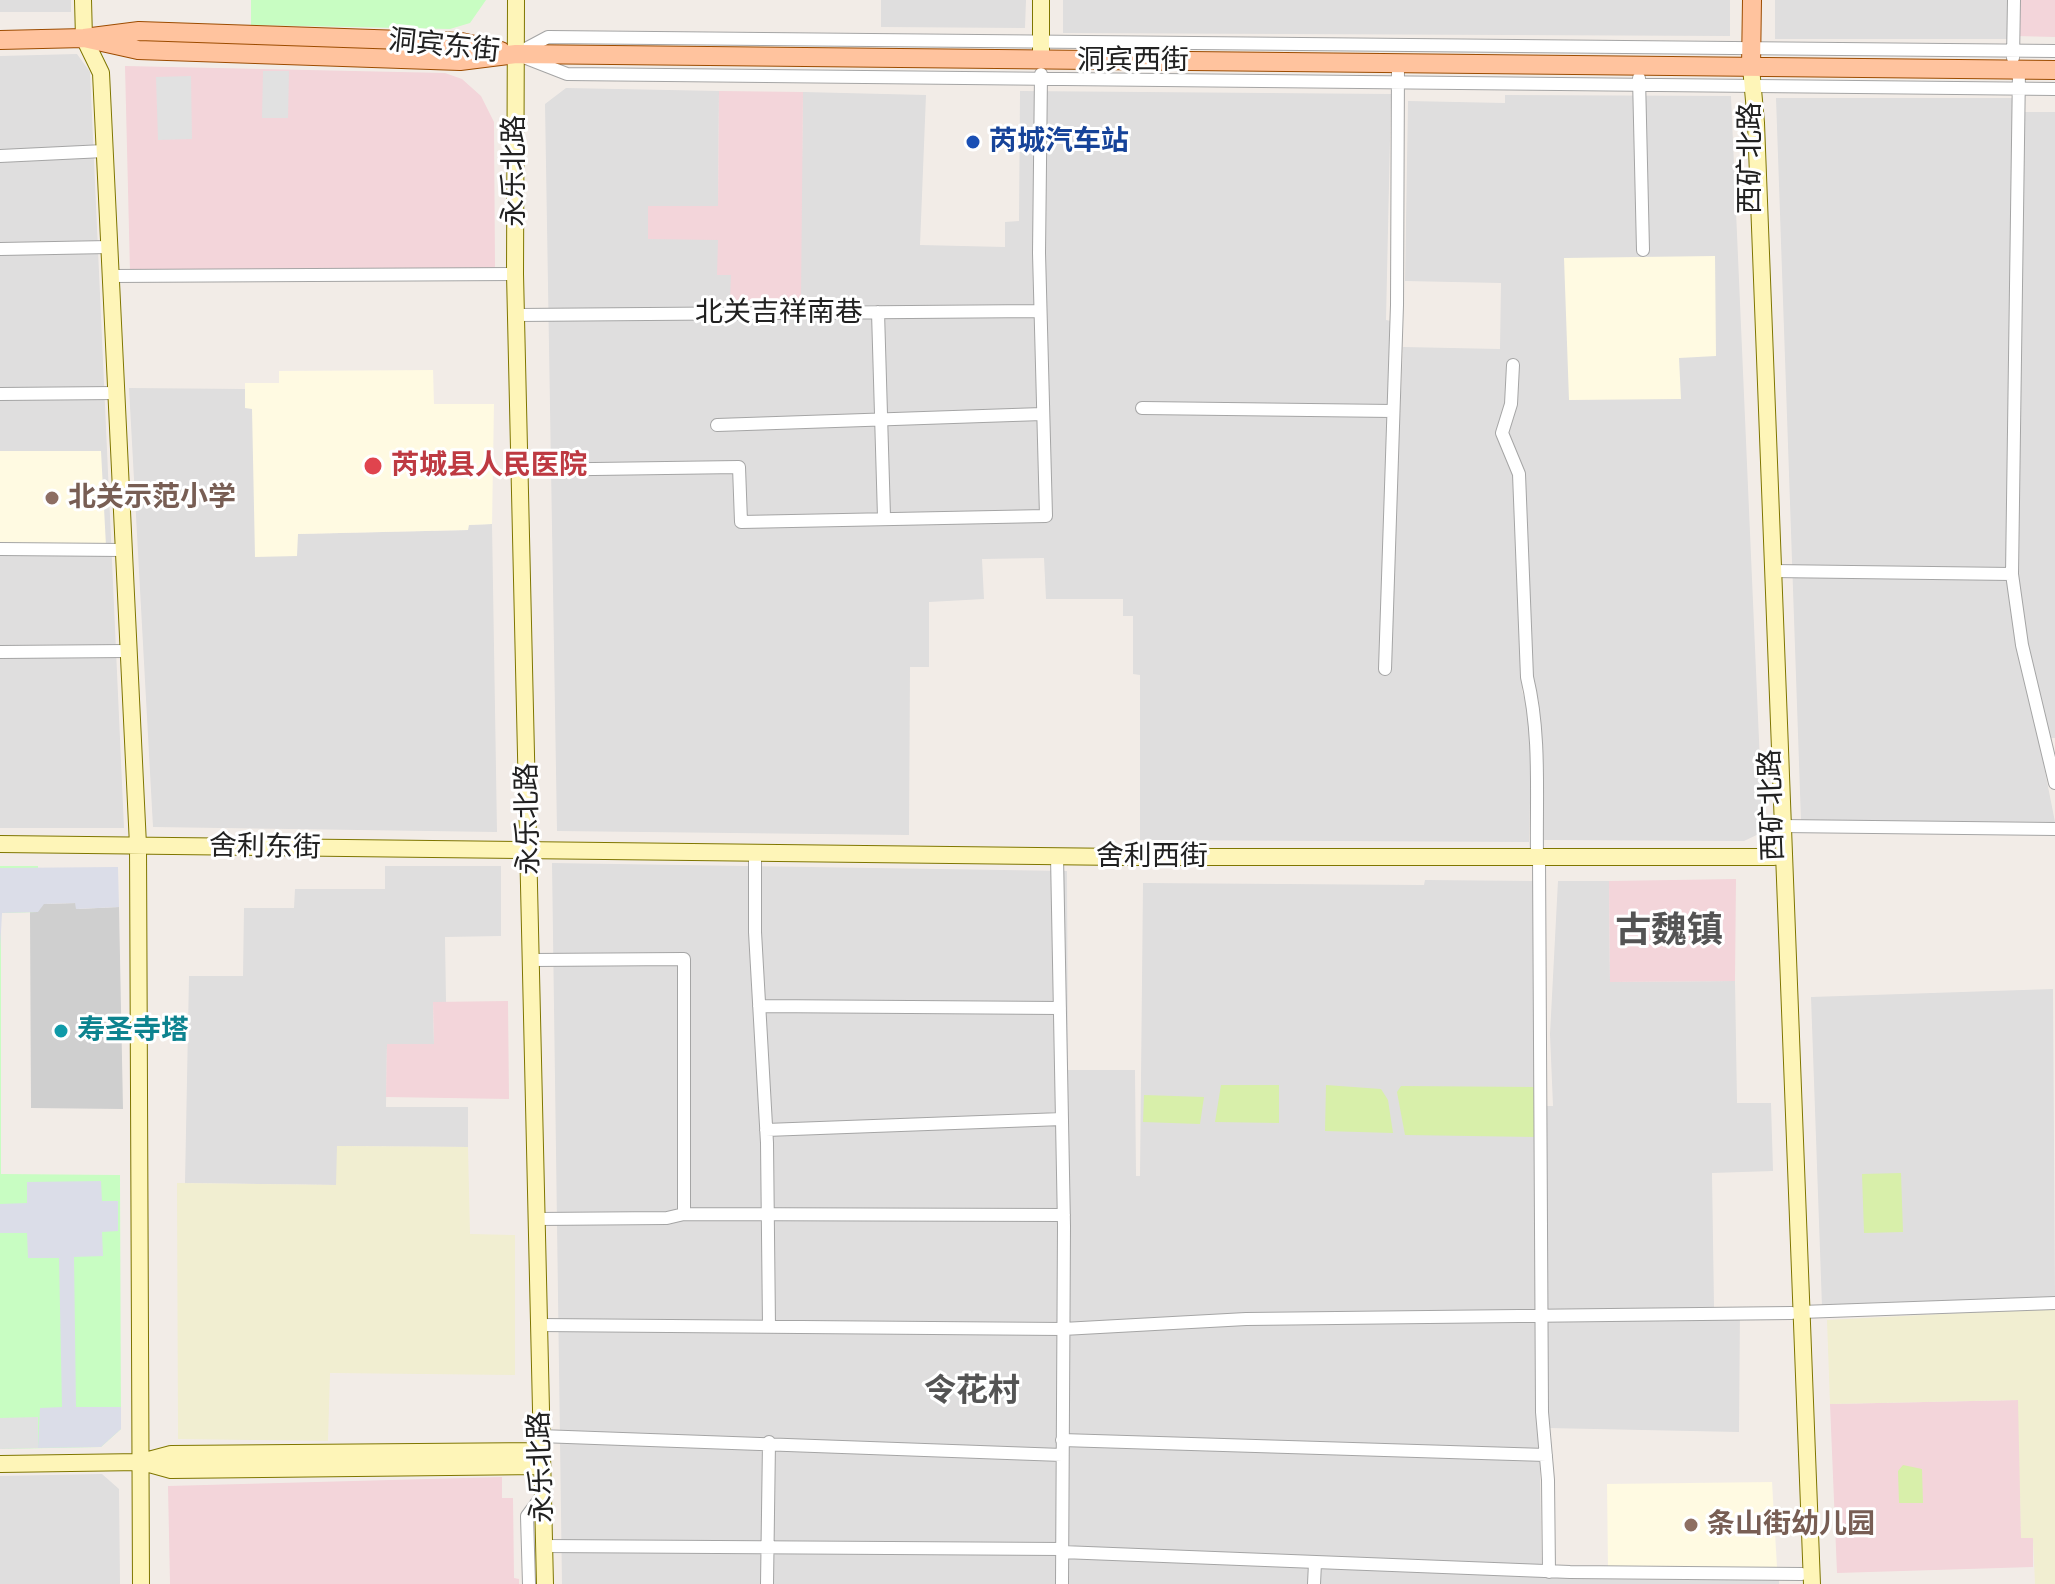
<!DOCTYPE html>
<meta charset="utf-8">
<style>
body{margin:0}
canvas{display:block;background:#f2ece7}
</style>
<canvas width="2055" height="1584"></canvas>
<script>
const c = document.querySelector('canvas').getContext('2d');
c.lineJoin = 'round';
function fillPath(path, color) { c.fillStyle = color; c.fill(path, 'evenodd'); }
function stroke(path, color, width, dash) { c.strokeStyle = color; c.lineWidth = width; c.lineCap = dash ? 'butt' : 'round'; c.setLineDash(dash || []); c.stroke(path); }
function drawText(font, color, halo, rows, align = 'center') {
  c.font = font + ' Quicksand,"Noto Sans SC",sans-serif'; c.lineWidth = 6; c.setLineDash([]); c.textBaseline = 'middle'; c.strokeStyle = halo; c.fillStyle = color; for (const [text, x, y, turn = 0] of rows) {
    c.save(); c.translate(x, y); c.rotate((+turn || 0) * Math.PI / 180); c.textAlign = isNaN(turn) ? turn : align; if (halo) c.strokeText(text, 0, 0); c.fillText(text, 0, 0); c.restore();
  }
}
fillPath(new Path2D(`
 M0 0H71V12H0Z
 M881 0H1026L1025 28 881 27Z
 M1063 0H1730V36L1063 33Z
 M1775 0H2012L2011 39H1775Z
 M77 54 90 72 124 828H0V56Z
 M566 88 719 91 718 207 649 206 718 240V275H731L800 301 803 92 926 95 920 245 1005 247V222L1019 221 1020 91 1391 94 1386 320 1391 321 1396 509 1403 347 1500 349 1501 283 1405 281 1408 101 1505 103V95L1731 96 1763 832 1744 841 1542 840 1539 701 1531 679 1515 512 1522 691 1532 720 1529 842 1140 840V675L1133 674V616H1123V599H1046L1044 558 982 559 984 599 929 602V667H910L909 835 557 831 545 104Z
 M1776 98H2015L2007 579 2055 822 1801 821Z
 M2025 112H2055V738H2049L2021 612 2018 565Z
 M129 388 245 389V407L252 408 297 534 468 530V525L492 524 497 832 153 827Z
 M552 863 1067 871 1068 1070H1135L1136 1176H1140L1143 883 1424 885 1425 880 1535 881V1206L1542 1577H1779V1584H562Z
 M385 866H501V936L445 937 446 1002 433 1003 434 1044 387 1045 386 1107H468V1147L337 1146V1185L185 1183 189 976H243L244 908H294L295 889H385Z
 M1558 881H1609L1610 982 1735 981 1737 1103H1771L1773 1171 1712 1173 1714 1307H1740L1739 1432 1547 1428 1544 1106H1553L1550 1034Z
 M2053 989 2055 1299 1822 1307 1811 997Z
 M102 1474 119 1489 120 1584H0V1476Z`), '#dfdede');
fillPath(new Path2D(`
 M2017 0H2055V37L2016 36Z
 M125 66 445 73 462 79 481 96 494 122 495 268 130 272Z
 M719 91 803 92 801 301 730 300 731 275H717L718 240 648 239V206H718Z
 M1736 879 1735 981 1610 982 1609 881Z
 M508 1001 509 1099 386 1097 387 1044H434L433 1002Z
 M2019 1400 2021 1537 2033 1538V1567L1837 1573 1830 1404Z
 M502 1477V1498H513L514 1578 519 1579V1584H170L168 1486Z`), '#f3d5da');
fillPath(new Path2D(`
 M1715 256 1716 356 1679 358 1681 399 1569 400 1564 258Z
 M433 370 434 404H494L492 524 469 525 468 530 298 534 297 556 255 557 252 409 245 408V383H279V371Z
 M0 451H101L106 546 0 545Z
 M1772 1482 1777 1567H1608L1607 1484Z`), '#fffae2');
fillPath(new Path2D(`
 M76 903 77 909 119 907 123 1109 31 1108 30 912H37L43 904Z`), '#cfcfcf');
fillPath(new Path2D(`
 M337 1146 468 1147 470 1234 515 1235V1375L330 1373 328 1441 178 1439 177 1183 336 1185Z
 M2055 1308V1584H2035L2033 1538H2021L2018 1400 1830 1404 1827 1320Z`), '#f1eed1');
fillPath(new Path2D(`
 M1221 1085H1279V1123L1215 1122Z
 M1326 1085 1381 1089 1388 1100 1393 1133 1325 1131Z
 M1401 1086 1535 1087V1137L1405 1135 1397 1092Z
 M1144 1095 1204 1097 1200 1124 1143 1122Z
 M1901 1173 1903 1232 1864 1233 1862 1174Z
 M1903 1465 1922 1469 1923 1503H1899L1898 1471Z`), '#d8efaa');
fillPath(new Path2D(`
 M251 0H486L470 23 450 29 251 25Z
 M0 866H38V912L1 913V1174L120 1175 121 1429 101 1447 0 1449Z`), '#c8fdc2');
fillPath(new Path2D(`
 M263 71H289L288 118H262Z
 M191 76 192 139 158 140 156 77Z
 M38 1417V1448L0 1449V1418Z`), '#e1e1e1');
fillPath(new Path2D(`
 M118 867 119 907 76 909 75 903 44 904 38 912 2 913 0 951V868Z
 M101 1181 102 1201H118V1231L102 1232 103 1256 74 1257 76 1407H121V1429L101 1447 38 1448 40 1408 62 1407 59 1258H28L27 1233H0V1204L27 1203V1182Z`), '#dbdde8');
const street = new Path2D(`
 M518 53 548 37 2055 51
 M526 58 567 74 2055 89
 M2013 58 2014 0
 M2019 70 2012 574 2022 645 2055 783
 M1639 78 1643 250
 M0 156 104 151
 M0 249 109 247
 M110 276 515 274
 M878 312 884 517
 M517 315 1040 311
 M1513 365 1511 404 1502 433 1519 474 1527 677C1541 735 1536 796 1537 857
 M0 394 116 393
 M1142 408 1393 411
 M717 425 1042 414
 M521 470 739 467 741 522 1046 516 1039 253 1041 74
 M0 549 123 550
 M1772 571 2012 574
 M0 652 128 651
 M1385 669 1397 305 1398 63
 M1782 826 2055 829
 M755 852V932L767 1143 769 1327
 M1057 856 1064 1226 1062 1584
 M1539 857 1542 1412 1548 1480 1549 1572
 M531 960 684 959V1214
 M759 1006 1060 1008
 M766 1130 1062 1119
 M536 1219 667 1218 684 1214 1064 1215
 M1801 1312 2055 1303
 M538 1325 1063 1329 1246 1319 1792 1313
 M540 1436 1062 1455
 M1062 1440 1546 1455
 M543 1546 1062 1549
 M1062 1552 1570 1572 1802 1574
 M529 1584 527 1516 542 1496
 M767 1584 769 1442
 M1314 1584 1315 1563`);
const secondary = new Path2D(`
 M83 0 84 38 101 73 138 845 141 1584
 M516 0 515 274 545 1584
 M1041 60V0
 M1751 67 1756 123 1812 1584
 M0 844 1124 857H1774
 M142 1462 171 1470 541 1466
 M0 1464 141 1462 171 1454 540 1451`);
const primary = new Path2D(`
 M84 38 138 50 460 61 516 54 2055 70
 M0 40 84 38 139 31 461 42 501 51
 M1751 67 1752 0`);
stroke(street, '#a5a5a5', 14);
stroke(secondary, '#7f7600', 18);
stroke(primary, '#9d4c00', 20);
stroke(street, '#fff', 12);
stroke(secondary, '#fef5b8', 16);
stroke(primary, '#ffc39e', 18);
for (const [x, y, r, color] of [
 [973,142,8,"#1a4fb4"],
 [373,466,10,"#e0444e"],
 [52,498,8,"#8d6e63"],
 [61,1031,8,"#0f9aa8"],
 [1691,1525,8,"#8d6e63"]
]) { const dot = new Path2D(); dot.arc(x, y, r, 0, 2 * Math.PI); c.fillStyle = color; c.fill(dot); stroke(dot, '#fff', 3); }
drawText('28px', '#212121', '#fff', [
 ["洞宾东街",444,46,6],
 ["洞宾西街",1133,61],
 ["西矿北路",1751,158,-90],
 ["永乐北路",515,171,-90],
 ["北关吉祥南巷",779,313],
 ["西矿北路",1772,805,-92],
 ["永乐北路",528,819,-91],
 ["舍利东街",265,847,1],
 ["舍利西街",1152,857],
 ["永乐北路",541,1467,-92]
]);
drawText('bold 28px', '#164399', '#fff', [
 ["芮城汽车站",989,142]
], 'left');
drawText('bold 28px', '#be3a42', '#fff', [
 ["芮城县人民医院",391,466]
], 'left');
drawText('bold 28px', '#785e54', '#fff', [
 ["北关示范小学",68,498],
 ["条山街幼儿园",1707,1525]
], 'left');
drawText('bold 28px', '#0d838f', '#fff', [
 ["寿圣寺塔",77,1031]
], 'left');
drawText('bold 32px', '#545454', '#fff', [
 ["令花村",972,1391]
]);
drawText('bold 36px', '#545454', '#fff', [
 ["古魏镇",1669,931]
]);
</script>
